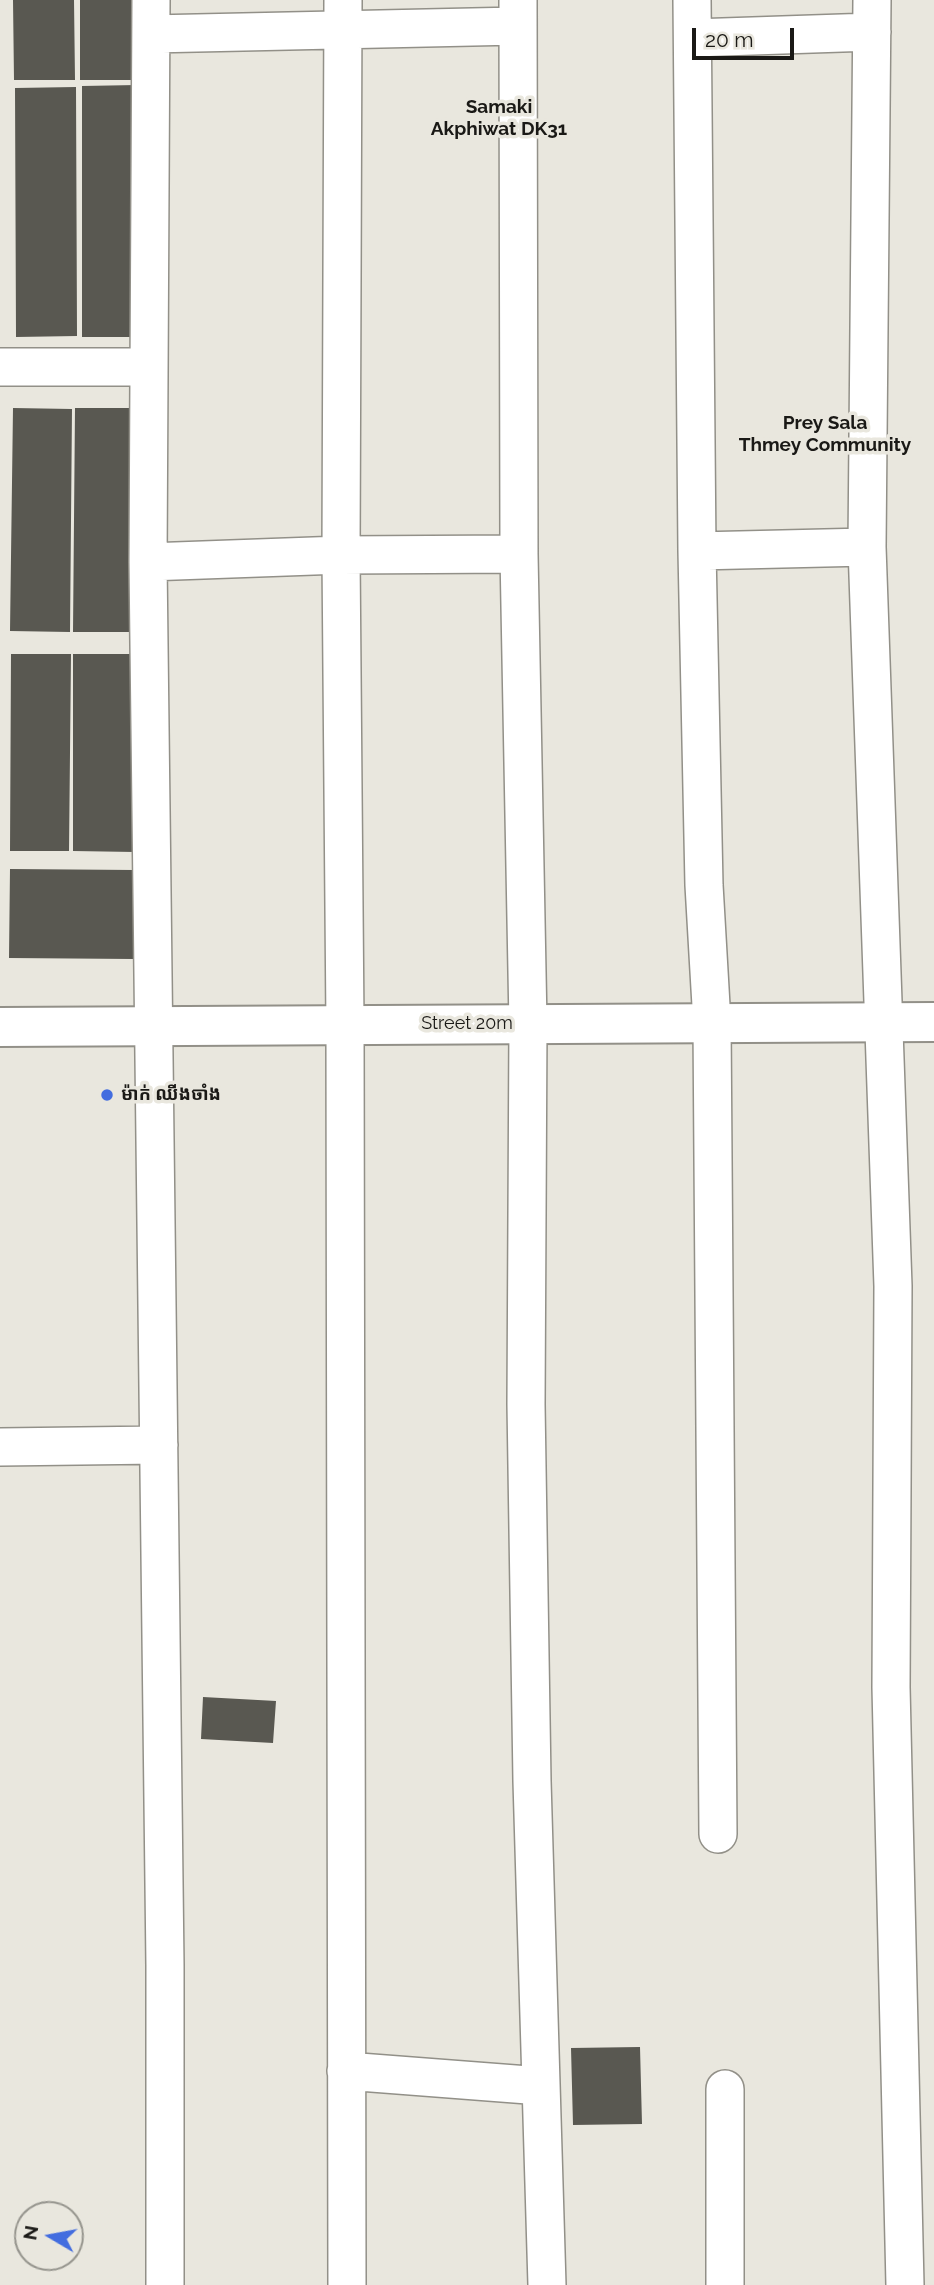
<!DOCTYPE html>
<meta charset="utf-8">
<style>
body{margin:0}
#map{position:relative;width:934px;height:2285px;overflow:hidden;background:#e9e7de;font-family:Raleway,sans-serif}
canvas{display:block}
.north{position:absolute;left:14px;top:2201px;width:70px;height:70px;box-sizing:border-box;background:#e9e7de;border:2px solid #96958e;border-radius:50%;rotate:280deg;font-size:19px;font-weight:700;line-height:28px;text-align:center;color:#1a1916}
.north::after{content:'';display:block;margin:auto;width:24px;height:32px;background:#436ddf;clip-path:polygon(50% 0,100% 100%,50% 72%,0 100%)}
.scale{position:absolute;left:692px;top:28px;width:102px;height:32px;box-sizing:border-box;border:4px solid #1a1916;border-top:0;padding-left:9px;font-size:21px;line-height:24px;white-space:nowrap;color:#1a1916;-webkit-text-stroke:5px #e9e7de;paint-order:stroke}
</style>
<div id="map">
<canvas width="934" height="2285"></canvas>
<div class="north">N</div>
<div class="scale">20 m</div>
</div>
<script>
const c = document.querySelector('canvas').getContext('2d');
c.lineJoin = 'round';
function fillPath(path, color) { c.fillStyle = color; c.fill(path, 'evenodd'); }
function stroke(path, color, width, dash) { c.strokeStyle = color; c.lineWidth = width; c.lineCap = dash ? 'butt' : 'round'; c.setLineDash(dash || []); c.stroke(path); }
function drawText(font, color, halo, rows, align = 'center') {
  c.font = font + ' Raleway,"Noto Sans Khmer",sans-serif'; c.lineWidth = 7; c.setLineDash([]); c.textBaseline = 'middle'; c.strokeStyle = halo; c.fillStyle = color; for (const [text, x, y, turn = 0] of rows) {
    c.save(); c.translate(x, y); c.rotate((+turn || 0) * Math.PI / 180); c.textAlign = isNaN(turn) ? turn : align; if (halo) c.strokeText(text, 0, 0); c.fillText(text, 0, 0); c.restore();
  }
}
fillPath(new Path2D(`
 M13 0H74L75 80H14Z
 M80 0H136V80H80Z
 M137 85 138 337H82V86Z
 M76 87 77 336 16 337 15 88Z
 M13 408 72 409 70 632 10 631Z
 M75 408H136L135 632H73Z
 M11 654H71L69 851H10Z
 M73 654H135V852L73 851Z
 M10 869 134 870 133 959 9 958Z
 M203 1697 276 1701 273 1743 201 1739Z
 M640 2047 642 2124 573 2125 571 2048Z`), '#595851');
const street = new Path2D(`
 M151 0 148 562 165 1965V2285
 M343 0 341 555 345 1025 347 2285
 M518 0 519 554 528 1024 526 1404 532 1781 547 2285
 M692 0 697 551 704 885 712 1023 718 1834
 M872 0 867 547 893 1286 891 1687 905 2285
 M151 34 518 26
 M693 38 872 32
 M0 367H149
 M697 551 867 547
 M148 562 341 555 519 554
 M0 1447 159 1445
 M346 2071 541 2086
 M725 2089V2285`);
const secondary = new Path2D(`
 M0 1027 934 1022`);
stroke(street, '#929088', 40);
stroke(secondary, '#929088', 42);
stroke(street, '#fff', 37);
stroke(secondary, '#fff', 38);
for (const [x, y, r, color] of [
 [107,1095,7,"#436ddf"]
]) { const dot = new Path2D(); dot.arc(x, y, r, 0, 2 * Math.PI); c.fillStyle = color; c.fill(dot); stroke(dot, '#e9e7de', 2.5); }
drawText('18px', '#1a1916', '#e9e7de', [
 ["Street 20m",467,1024]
]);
drawText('bold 18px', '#1a1916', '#e9e7de', [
 ["ម៉ាក់ ឈីងចាំង",121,1095]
], 'left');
drawText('bold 19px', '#1a1916', '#e9e7de', [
 ["Samaki",499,107],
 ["Akphiwat DK31",499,129],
 ["Prey Sala",825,423],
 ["Thmey Community",825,445]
]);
</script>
